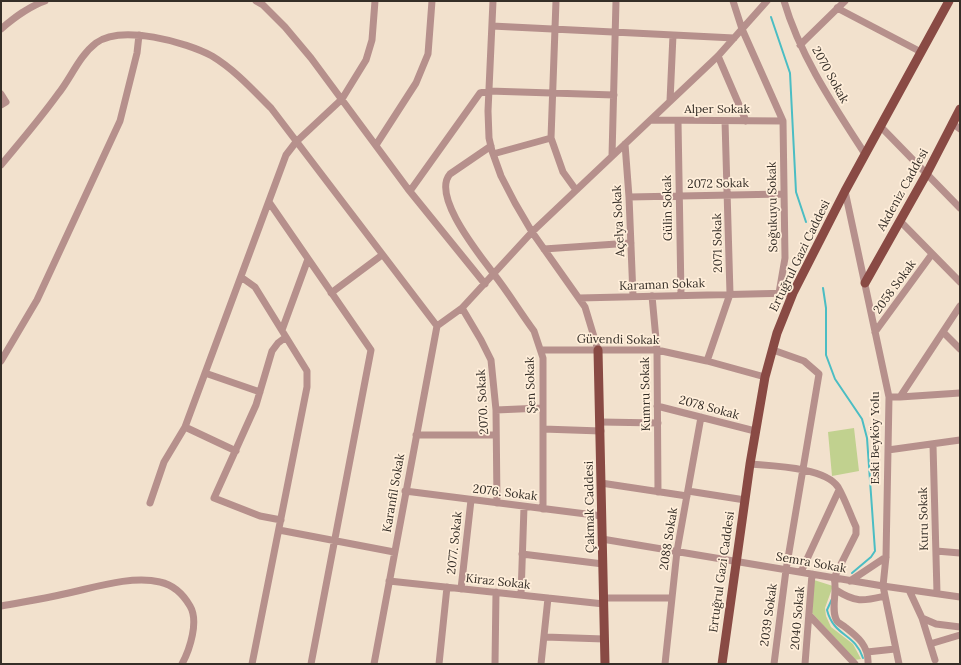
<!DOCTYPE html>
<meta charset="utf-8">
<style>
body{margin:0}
#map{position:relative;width:961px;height:665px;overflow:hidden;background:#f2e1cd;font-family:Lora,serif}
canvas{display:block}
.frame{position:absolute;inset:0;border:2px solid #352e27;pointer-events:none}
</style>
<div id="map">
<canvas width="961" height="665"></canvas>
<div class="frame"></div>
</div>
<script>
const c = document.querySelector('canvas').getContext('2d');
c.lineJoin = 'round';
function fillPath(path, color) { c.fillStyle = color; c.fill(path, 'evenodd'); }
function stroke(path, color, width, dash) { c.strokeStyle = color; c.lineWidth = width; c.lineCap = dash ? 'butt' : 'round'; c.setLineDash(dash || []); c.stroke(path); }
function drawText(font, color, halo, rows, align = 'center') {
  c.font = font + ' Lora,serif'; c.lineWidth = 3.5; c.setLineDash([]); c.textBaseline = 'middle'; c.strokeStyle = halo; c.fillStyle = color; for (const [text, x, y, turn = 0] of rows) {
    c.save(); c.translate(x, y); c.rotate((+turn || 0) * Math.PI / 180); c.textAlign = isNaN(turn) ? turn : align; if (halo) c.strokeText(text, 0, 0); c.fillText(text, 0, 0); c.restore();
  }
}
fillPath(new Path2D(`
 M854 428 859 471 832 476 828 432Z
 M814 580 833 586 825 608 826 616 831 627 853 644 861 659 855 660 812 613Z`), '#c1d18f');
stroke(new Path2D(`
 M771 17 790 73 796 192 806 222
 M823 288 826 308V355L835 379 862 419 867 438 875 551 871 557 852 573
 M832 599 827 610C834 637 855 633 863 658`), '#4bbdc3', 2);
stroke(new Path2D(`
 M256 1 263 5 285 27 311 58 408 189 485 284
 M493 1 488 111 489 138 492 151 501 176 515 203 532 232 585 307 598 350
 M556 1 551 138 563 172 576 190
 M733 1 742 29 783 121 785 258 779 293
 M784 1C800 56 834 106 865 154
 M837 8 921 52
 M492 26 734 38
 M1 29C15 17 28 7 45 1
 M800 45 845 1
 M718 56 746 121
 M1 94 6 102 1 105
 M670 101 673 35
 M651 120 783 121
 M678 121 681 295
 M952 123 960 129
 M881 127 960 208
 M625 144 629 197 633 296
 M376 145 416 83 428 54 432 1
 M491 146 450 174C431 196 480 255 493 273 508 292 520 312 534 331L543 358V509
 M493 154 551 138
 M612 156 616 1
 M1 165C20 142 40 119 58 94 71 78 79 56 96 43 121 24 186 42 212 56 235 70 252 89 271 108L437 326
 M410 191 480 93 489 91 614 95
 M845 191 889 397 886 557 883 586 899 664
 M629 197 783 194
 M269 202 371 350 311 664
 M900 221 960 282
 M544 249 631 243
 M241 277 255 287 307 371V387L252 664
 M331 293 382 255
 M652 296 657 350 658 492
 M579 298 793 293
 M462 308 481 340 491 360 496 410 497 503
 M437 326 462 308 532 232 718 56 767 1
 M282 330 308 259
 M875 332 932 254
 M943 332 960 349
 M541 350H657L707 361 765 377
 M773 350 804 361 819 374 786 570 774 664
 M1 361 37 300 120 121 137 53 139 35
 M707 361 730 294 725 121
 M205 373 260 392
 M889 397H900L960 306
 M900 397 960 393
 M657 406 755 431
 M496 410 542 408
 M601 422 658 423
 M185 427 236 451
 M543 429 601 431
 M416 435H496
 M933 445 937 593
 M888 450 960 440
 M750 464C771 466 825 467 838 487 845 499 850 514 856 527V534L834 578C838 591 830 610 837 621 838 623 843 625 845 627 858 637 869 646 868 664
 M601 483 687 496
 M405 491 602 516
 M688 491 745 500
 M150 503 164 462 185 427 286 155 296 142 342 99 366 60 372 40 375 1
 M281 520 260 516 214 498 256 405 272 351 278 343 286 337
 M279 530 394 552
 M602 539 883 586 960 597
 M936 551 960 553
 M522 554 603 564
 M801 572 839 490
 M389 581 604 604
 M850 581 886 557
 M461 589 471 500
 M836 590C856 603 863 601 885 596
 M909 590 922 618 936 624 960 627
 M521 595 524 507
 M603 598H672
 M1 606C22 602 43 599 64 594 93 588 131 575 160 582 174 585 183 594 190 606 199 621 190 649 182 664
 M809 615 855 664
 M922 618 935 660
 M545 637 604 639
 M930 644 960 635
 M867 652 895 649
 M374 664 437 326
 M439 664 447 587
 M495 664 496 592
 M541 664 548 598
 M665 664 677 551 701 417
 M805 664 812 574`), '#b6908c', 7);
stroke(new Path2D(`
 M865 283 927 173 960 109
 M598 350 605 664
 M722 664 750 464 765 377 777 333 793 293 845 191 949 1`), '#894a44', 9);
drawText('12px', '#352e27', '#ffeeda', [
 ["2070 Sokak",830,75,61],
 ["Alper Sokak",717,110],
 ["2072 Sokak",718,184,-1],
 ["Akdeniz Caddesi",903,190,-61],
 ["Soğukuyu Sokak",773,207,-91],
 ["Gülin Sokak",668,208,-91],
 ["Açelya Sokak",619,221,-93],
 ["2071 Sokak",718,243,-91],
 ["Ertuğrul Gazi Caddesi",800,256,-64],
 ["Karaman Sokak",662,285,-2],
 ["2058 Sokak",895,287,-54],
 ["Güvendi Sokak",618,340,1],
 ["Şen Sokak",531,385,-92],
 ["Kumru Sokak",646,394,-91],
 ["2070. Sokak",483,402,-93],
 ["2078 Sokak",709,408,15],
 ["Eski Beyköy Yolu",876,438,-90],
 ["Karanfil Sokak",394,493,-80],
 ["2076. Sokak",505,493,7],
 ["Çakmak Caddesi",590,507,-91],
 ["Kuru Sokak",924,519,-91],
 ["2088 Sokak",669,539,-81],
 ["2077. Sokak",455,543,-84],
 ["Semra Sokak",811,563,10],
 ["Ertuğrul Gazi Caddesi",722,572,-82],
 ["Kiraz Sokak",498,582,6],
 ["2039 Sokak",769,615,-82],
 ["2040 Sokak",798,618,-85]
]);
</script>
